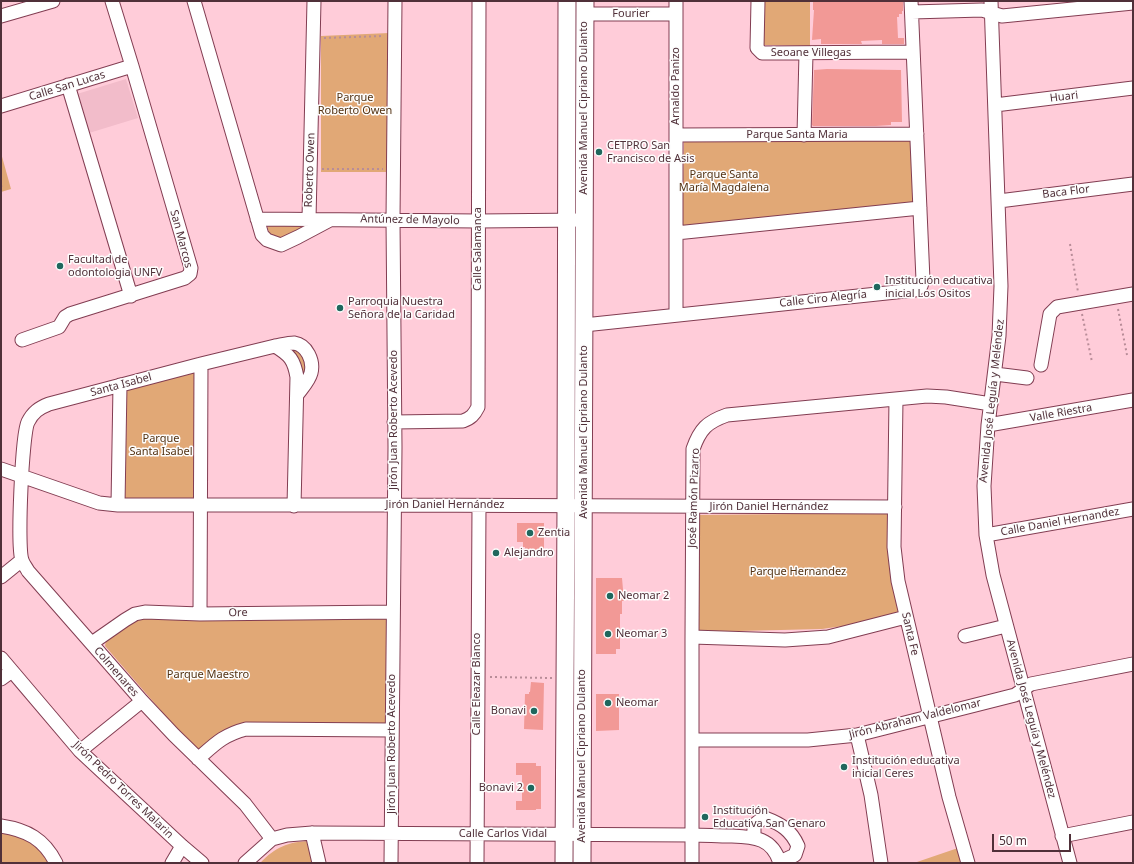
<!DOCTYPE html>
<meta charset="utf-8">
<style>
body{margin:0}
#map{position:relative;width:1134px;height:864px;overflow:hidden;background:#ffccd9;font-family:"Noto Sans",sans-serif}
canvas{display:block}
.frame{position:absolute;inset:0;border:2px solid #503039;pointer-events:none}
.scale{position:absolute;left:992px;top:834px;width:79px;height:18px;box-sizing:border-box;border:2px solid #503039;border-top:0;padding-left:5px;font-size:12px;line-height:14px;white-space:nowrap;color:#503039;-webkit-text-stroke:3px #fdfdfd;paint-order:stroke}
</style>
<div id="map">
<canvas width="1134" height="864"></canvas>
<div class="frame"></div>
<div class="scale">50 m</div>
</div>
<script>
const c = document.querySelector('canvas').getContext('2d');
c.lineJoin = 'round';
function fillPath(path, color) { c.fillStyle = color; c.fill(path, 'evenodd'); }
function stroke(path, color, width, dash) { c.strokeStyle = color; c.lineWidth = width; c.lineCap = dash ? 'butt' : 'round'; c.setLineDash(dash || []); c.stroke(path); }
function drawText(font, color, halo, rows, align = 'center') {
  c.font = font + ' "Noto Sans",sans-serif'; c.lineWidth = 3; c.setLineDash([]); c.textBaseline = 'middle'; c.strokeStyle = halo; c.fillStyle = color; for (const [text, x, y, turn = 0] of rows) {
    c.save(); c.translate(x, y); c.rotate((+turn || 0) * Math.PI / 180); c.textAlign = isNaN(turn) ? turn : align; if (halo) c.strokeText(text, 0, 0); c.fillText(text, 0, 0); c.restore();
  }
}
fillPath(new Path2D(`
 M126 79 138 118 89 133 77 94Z`), '#f2bcca');
fillPath(new Path2D(`
 M764 1H810V46L764 45Z
 M389 33V172H321V36Z
 M684 141H911L914 204 682 226Z
 M1 153 11 189 1 192Z
 M267 221 315 222 285 240C271 235 268 237 267 221Z
 M293 347 305 354V374L302 375C300 369 293 351 293 347Z
 M196 371 195 500 125 499 127 390Z
 M889 513 893 584 898 613 843 626 822 629 698 632V515Z
 M147 616 387 619 386 725 253 724 203 748H197L169 720 105 646 106 640 126 624Z
 M1 830 29 837 46 857 48 863H1Z
 M310 841 315 863H260C276 847 287 842 310 841Z
 M958 848 962 863H914Z`), '#e1a876');
fillPath(new Path2D(`
 M813 1H903V11H902V14H899V17H897L898 38H904V44H882V40L861 41 862 44H821V39L812 40 814 10H813Z
 M827 69 901 70 902 122H891V125L876 126H813L812 125 814 70Z
 M517 523H544V555H525V547H523V542H517Z
 M596 578H622L624 601H622V614H620V649H616V654H596Z
 M531 682 544 683 543 730 524 729 525 694H529V692H530Z
 M596 694H619V730L596 731Z
 M516 763H536V766H541V809H536V810H516V801H522V775H516Z`), '#f29996');
const minor = new Path2D(`
 M194 1 262 235 267 240 281 245 298 237 330 220
 M758 1 757 48 762 53 913 52
 M991 1 1001 286 999 336 988 425 984 486 986 535 993 575 1070 863
 M912 12 982 10 1002 16 1133 3
 M585 14H676
 M1 16 53 1
 M68 85 131 296
 M995 105 1133 88
 M1 106 132 66
 M676 135 917 134
 M804 135 806 53
 M999 201 1133 184
 M257 219 478 221 584 220
 M309 219 314 1
 M676 233 920 208
 M676 314V1
 M584 325 915 290 921 286 923 280 911 1
 M22 340 59 327 65 317 70 314 185 278 190 274 191 268 132 66 112 1
 M275 346C281 345 288 343 294 343 307 345 314 361 311 373 309 381 302 388 297 395
 M1041 365 1050 314 1057 307 1133 294
 M995 374 1027 378
 M896 399 894 547 898 581 949 797 968 863
 M394 422 463 421C471 418 474 415 478 407L479 1
 M988 425 1133 400
 M1 469 99 503 118 505H394L895 507
 M118 505 120 385
 M986 535 1133 509
 M1 577 22 560
 M200 614 201 364
 M965 636 1006 626
 M692 637 785 640 828 637 906 617
 M92 643 125 620 135 614 145 612 200 614 393 612
 M1 658 80 751 182 846 202 863
 M1 679 12 671
 M857 735 871 795 881 863
 M692 740H808L857 735 1015 695 1031 684 1133 664
 M80 751 142 701
 M198 759C215 744 223 735 246 729L392 730
 M1 826C27 830 44 839 56 863
 M312 833 319 863
 M1062 836 1133 822
 M754 838V825L759 821 765 818C781 824 791 830 798 846L795 855 780 862
 M272 839 245 804 174 735 142 701 28 571C26 567 23 564 22 560 17 547 22 434 28 422 33 412 39 408 49 404L201 364 275 346C290 355 294 360 297 377L294 506
 M172 863 182 846
 M245 863 272 839 287 835 312 833 693 835C705 835 718 836 730 836 754 837 772 837 780 863
 M391 863 395 447 393 220 395 1
 M477 863 479 506
 M692 863V637L693 449C700 429 707 422 727 415L927 396 946 397 991 404`);
const major = new Path2D(`
 M564 863 566 506 567 1
 M582 863 585 1`);
stroke(minor, '#823d52', 15);
stroke(major, '#823d52', 19);
stroke(new Path2D(`
 M324 38 384 36
 M322 169H383
 M1 185 2 189
 M1070 244 1078 292
 M1118 309 1127 355
 M1082 314 1092 362
 M490 677 552 678`), '#b88c98', 2, [2, 3]);
stroke(minor, '#fff', 13);
stroke(major, '#fff', 17);
for (const [x, y, r, color] of [
 [599,152,4,"#1f675d"],
 [60,266,4,"#1f675d"],
 [877,287,4,"#1f675d"],
 [340,308,4,"#1f675d"],
 [530,533,4,"#1f675d"],
 [496,553,4,"#1f675d"],
 [610,596,4,"#1f675d"],
 [608,634,4,"#1f675d"],
 [608,703,4,"#1f675d"],
 [534,711,4,"#1f675d"],
 [844,767,4,"#1f675d"],
 [531,788,4,"#1f675d"],
 [705,817,4,"#1f675d"]
]) { const dot = new Path2D(); dot.arc(x, y, r, 0, 2 * Math.PI); c.fillStyle = color; c.fill(dot); stroke(dot, '#fdfdfd', 1.5); }
drawText('11px', '#503039', '#fdfdfd', [
 ["Fourier",631,14],
 ["Seoane Villegas",811,53],
 ["Calle San Lucas",67,86,-17],
 ["Arnaldo Panizo",676,86,-90],
 ["Huari",1064,97,-7],
 ["Avenida Manuel Cipriano Dulanto",584,108,-90],
 ["Parque Santa Maria",797,135],
 ["Roberto Owen",310,170,-88],
 ["Baca Flor",1066,192,-7],
 ["Antúnez de Mayolo",410,220,1],
 ["San Marcos",181,239,75],
 ["Calle Salamanca",478,249,-90],
 ["Calle Ciro Alegría",823,299,-6],
 ["Santa Isabel",121,385,-15],
 ["Avenida José Leguía y Meléndez",992,401,-84],
 ["Valle Riestra",1061,413,-10],
 ["Jirón Juan Roberto Acevedo",394,420,-90],
 ["Avenida Manuel Cipriano Dulanto",584,432,-90],
 ["José Ramón Pizarro",694,498,-88],
 ["Jirón Daniel Hernández",445,505],
 ["Jirón Daniel Hernández",769,507],
 ["Calle Daniel Hernandez",1060,522,-10],
 ["Ore",238,613,-1],
 ["Santa Fe",910,634,77],
 ["Colmenares",116,672,49],
 ["Calle Eleazar Blanco",477,684,-90],
 ["Jirón Abraham Valdelomar",915,719,-14],
 ["Avenida José Leguía y Meléndez",1031,719,75],
 ["Jirón Juan Roberto Acevedo",392,744,-90],
 ["Avenida Manuel Cipriano Dulanto",582,756,-90],
 ["Jirón Pedro Torres Malarin",123,790,44],
 ["Calle Carlos Vidal",503,834]
]);
drawText('11px', '#533212', '#fdfdfd', [
 ["Parque",355,98],
 ["Roberto Owen",355,111],
 ["Parque Santa",724,175],
 ["María Magdalena",724,188],
 ["Parque",161,439],
 ["Santa Isabel",161,452],
 ["Parque Hernandez",798,572],
 ["Parque Maestro",208,675]
]);
drawText('11px', '#503039', '#fdfdfd', [
 ["CETPRO San",607,146],
 ["Francisco de Asis",607,159],
 ["Facultad de",68,260],
 ["odontologia UNFV",68,273],
 ["Institución educativa",885,281],
 ["inicial Los Ositos",885,294],
 ["Parroquia Nuestra",348,302],
 ["Señora de la Caridad",348,315],
 ["Zentia",538,533],
 ["Alejandro",504,553],
 ["Neomar 2",618,596],
 ["Neomar 3",616,634],
 ["Neomar",616,703],
 ["Bonavi",526,711,"right"],
 ["Institución educativa",852,761],
 ["inicial Ceres",852,774],
 ["Bonavi 2",523,788,"right"],
 ["Institución",713,811],
 ["Educativa San Genaro",713,824]
], 'left');
</script>
